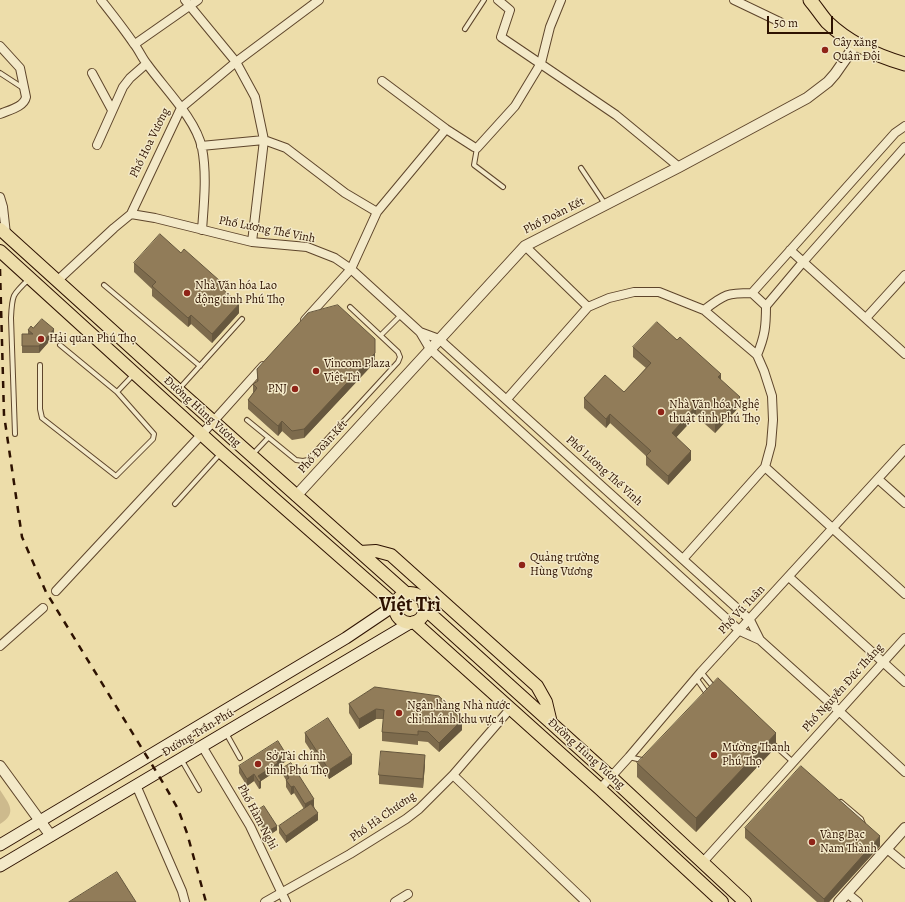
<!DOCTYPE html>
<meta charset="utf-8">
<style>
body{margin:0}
#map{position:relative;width:905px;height:902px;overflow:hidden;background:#edddaa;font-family:Alegreya,serif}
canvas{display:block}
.scale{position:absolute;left:767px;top:16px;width:66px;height:18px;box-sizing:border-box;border:2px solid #2e1201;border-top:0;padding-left:5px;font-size:12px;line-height:14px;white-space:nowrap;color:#2e1201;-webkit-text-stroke:3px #f3e9c8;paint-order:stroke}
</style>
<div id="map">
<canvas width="905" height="902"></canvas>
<div class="scale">50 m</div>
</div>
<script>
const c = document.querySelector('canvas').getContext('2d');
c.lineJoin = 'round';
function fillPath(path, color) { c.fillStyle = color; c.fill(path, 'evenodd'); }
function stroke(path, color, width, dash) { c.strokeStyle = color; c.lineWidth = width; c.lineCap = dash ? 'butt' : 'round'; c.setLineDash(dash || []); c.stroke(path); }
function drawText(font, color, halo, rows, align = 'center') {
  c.font = font + ' Alegreya,serif'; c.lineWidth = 3; c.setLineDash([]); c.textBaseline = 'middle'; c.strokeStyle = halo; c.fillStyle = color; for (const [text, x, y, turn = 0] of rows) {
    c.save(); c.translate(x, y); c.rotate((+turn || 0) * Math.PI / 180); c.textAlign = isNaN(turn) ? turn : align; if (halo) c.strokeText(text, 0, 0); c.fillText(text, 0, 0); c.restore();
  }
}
fillPath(new Path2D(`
 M0 790C9 804 18 813 0 824Z`), '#cdba8d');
const service = new Path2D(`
 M465 29 484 0
 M0 73 23 88
 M477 148 474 165 503 187
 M581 168 605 204
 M104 285 200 366
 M381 335 401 315
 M60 345 117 392
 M40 365V409L42 418 116 476 153 439 154 434 117 392 134 374
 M179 389 242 319
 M247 420 296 460 303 461 308 460 398 362 400 357 398 352 350 307
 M15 434 11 318C12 295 12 295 29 279
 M252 455 268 438
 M175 504 220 454
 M701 672 715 689
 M696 678 708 695
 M226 733 240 758
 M773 744 793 762
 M629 757 646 761
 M181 759 199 790
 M841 802 861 819 863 824`);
const minor = new Path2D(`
 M101 0C112 14 124 29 134 44 139 50 142 58 147 64 164 88 196 119 202 148 207 174 204 203 202 230
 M185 0 236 62 255 97 264 140 252 242
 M498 0 510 10 501 37 616 115 679 167
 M734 0 780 22
 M135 44 198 0
 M0 46 20 68 26 97C24 107 9 110 0 114
 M92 73 112 110
 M382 81 446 129 474 147 477 148 515 106 541 63 550 27 561 0
 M97 145 123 87 130 78 146 64
 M201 146 264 140 286 148 345 193 377 212
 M0 197 3 207 6 234
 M131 214 155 218 252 242 307 247 335 258 351 269 420 332 430 349 740 631 760 640 839 711 905 772
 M525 246 588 307
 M790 250 905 354
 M57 281 114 228 131 214 181 108 236 62 319 0
 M752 293 766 306
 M704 310C725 294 727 293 752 293L895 133 905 126
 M866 318 905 275
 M305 320 351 269 377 212 446 129
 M420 332 439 339 750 620 760 640
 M757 355C765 336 766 326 766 306L803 262 905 147
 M507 399 588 307 609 298 634 292H659L704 310 757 355 764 371 772 396 773 420 771 445 765 467 683 559
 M765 467 905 594
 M878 479 905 503
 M789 577 905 682
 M56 591 202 434 263 366
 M0 646 43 608
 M202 746 250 826 286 902
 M453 775 586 902
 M136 785 182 891 185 902
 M600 789 629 757 701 672 905 449
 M887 849 905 864
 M703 862 905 638
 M847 893 858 902
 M265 902 350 854 406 819 419 809 453 775 510 709
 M395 902 408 894`);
const tertiary = new Path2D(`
 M296 496 525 246 679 167 807 98 828 82 835 74 856 44
 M0 766 51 836
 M839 902 905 828`);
const secondary = new Path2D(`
 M0 845 346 638 395 605
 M0 866 410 623`);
const primary = new Path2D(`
 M0 229 178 390 406 593
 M0 251 221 452 395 605
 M360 552 376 551 391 555 537 686 546 702 551 723
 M395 608a15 15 0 1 1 30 0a15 15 0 1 1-30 0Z
 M425 609 611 777 745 902
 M414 622 600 789 722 902`);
const trunk = new Path2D(`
 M810 0C816 7 821 15 827 22 849 43 877 56 905 64`);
stroke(service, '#5e452b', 6);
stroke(minor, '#5e452b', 10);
stroke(tertiary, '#5e452b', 12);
stroke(secondary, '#2e1201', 13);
stroke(primary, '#2e1201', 14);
stroke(trunk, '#2e1201', 15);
stroke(service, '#f3e9c8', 4);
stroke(minor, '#f3e9c8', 8);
stroke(tertiary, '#f3e9c8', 10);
stroke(secondary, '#f3e9c8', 11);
stroke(primary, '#edddaa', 12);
stroke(trunk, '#edddaa', 13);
stroke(new Path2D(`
 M0 269 4 415 22 537 46 592 165 786 178 809 187 833 206 902`), '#2e1201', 2.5, [7, 7]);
fillPath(new Path2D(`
 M134 263 220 287 239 313 212 343 191 324 188 327 152 296V289L134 272Z
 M33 328 54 336 39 353H22V334H28V330Z
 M633 347 721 380 740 406 715 433 696 416 676 437 691 460 668 485 646 465V456L610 423 606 428 584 408V398L624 392 646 368 633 357Z
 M375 362 304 438 292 440 282 431 278 436 248 409V400L253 393V384L257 381V369Z
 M375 687 462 730 439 752 428 742 418 741V745L382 741V732L384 719H376L359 729 349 713V704Z
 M305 733 352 764 329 779 305 742Z
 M776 747 696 832 637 777V763Z
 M286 761 278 767V770L261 781V788L259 789 254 781 247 786 239 773V766Z
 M425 764 423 788 379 784V775Z
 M283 768 314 806 318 820 286 843 279 833V826L304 809 294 793 291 795 286 787V780L283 775Z
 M255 812 277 830 268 836 255 817Z
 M745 828 880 846 829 902H817L745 838Z`), '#7d6b4d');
fillPath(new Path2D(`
 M220 281V291L217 284Z
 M239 304V313L212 343V334Z
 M191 315V324L188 327V318Z
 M54 329V336L39 353V346Z
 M375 339V362L304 438V429Z
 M721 374V383L718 377Z
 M740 397V406L715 433V424Z
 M696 406V416L672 442V433Z
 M610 414V423L606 428V419Z
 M282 421V431L278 436V426Z
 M691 451V460L668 485V476Z
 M376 709V719L359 729V719Z
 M462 720V730L439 752V743Z
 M776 733V747L696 832V818Z
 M286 754V761L278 767V770L261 781V788L259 789V782L258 776 276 760Z
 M352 755V764L329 779V770Z
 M425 755V764L423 788V779Z
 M254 774V781L247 786V779Z
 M294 786V793L291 795V787Z
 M314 799V806L305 812V804Z
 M318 813V820L286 843V836Z
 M277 826V830L268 836V831Z
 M880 836V846L829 902H824V899Z`), '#66573e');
const building = new Path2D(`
 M160 234 181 253 184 249 220 281 217 284 239 304 212 334 191 315 188 318 152 286 156 282 134 263Z
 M338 305 375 339V353L304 429 292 431 282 421 278 426 248 400 257 388 253 384 258 381 257 369 308 313Z
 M42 319 54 329 39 346H22V334H33L28 330 31 326 33 328Z
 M657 322 677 340 680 337 721 374 718 377 740 397 715 424 696 406 672 433 691 451 668 476 646 456 651 451 610 414 606 419 584 398 605 375 624 392 651 363 633 347Z
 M718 678 776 733 696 818 637 763Z
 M375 687 439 696 462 720 439 743 428 732 418 731V735L382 732 384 710 376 709 359 719 349 704Z
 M328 718 352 755 329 770 305 733Z
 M278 741 286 754 276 760 278 763 258 776 261 780 259 782 254 774 247 779 239 766Z
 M381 751 425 755 423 779 379 775Z
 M291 763 314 799 305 804 294 786 291 787 286 780 289 778 283 768Z
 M801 766 880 836 824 899 745 828Z
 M311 804 318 813 286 836 279 826Z
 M264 806 277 826 268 831 255 812Z
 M117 872 136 902H69Z`);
fillPath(building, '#917c59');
stroke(building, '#66573e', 1);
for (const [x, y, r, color] of [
 [825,50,4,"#8f2418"],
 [187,293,4,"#8f2418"],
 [41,339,4,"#8f2418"],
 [316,371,4,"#8f2418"],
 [295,389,4,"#8f2418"],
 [661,412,4,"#8f2418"],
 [522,565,4,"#8f2418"],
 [399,713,4,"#8f2418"],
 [714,755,4,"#8f2418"],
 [258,764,4,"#8f2418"],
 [812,842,4,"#8f2418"]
]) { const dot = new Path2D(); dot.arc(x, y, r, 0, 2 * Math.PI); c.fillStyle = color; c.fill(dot); stroke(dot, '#f3e9c8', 1.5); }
drawText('12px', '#2e1201', '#f3e9c8', [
 ["Cây xăng",833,43],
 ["Quân Đội",833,57],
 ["Nhà Văn hóa Lao",195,286],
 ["động tỉnh Phú Thọ",195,300],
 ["Hải quan Phú Thọ",49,339],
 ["Vincom Plaza",324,364],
 ["Việt Trì",324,378],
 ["PNJ",287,389,"right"],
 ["Nhà Văn hóa Nghệ",669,405],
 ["thuật tỉnh Phú Thọ",669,419],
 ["Quảng trường",530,558],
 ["Hùng Vương",530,572],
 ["Ngân hàng Nhà nước",407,706],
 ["chi nhánh khu vực 4",407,720],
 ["Mường Thanh",722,748],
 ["Phú Thọ",722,762],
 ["Sở Tài chính",266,757],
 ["tỉnh Phú Thọ",266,771],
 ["Vàng Bạc",820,835],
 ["Nam Thành",820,849]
], 'left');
drawText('12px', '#2e1201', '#f3e9c8', [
 ["Phố Hoa Vương",150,143,-64],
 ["Phố Đoàn Kết",554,216,-27],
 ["Phố Lương Thế Vinh",267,230,11],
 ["Đường Hùng Vương",202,412,42],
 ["Phố Đoàn Kết",323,447,-48],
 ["Phố Lương Thế Vinh",604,471,42],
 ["Phố Vũ Tuân",742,610,-47],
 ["Phố Nguyễn Đức Thắng",843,688,-48],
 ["Đường Trần Phú",198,733,-31],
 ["Đường Hùng Vương",586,754,42],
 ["Phố Hàm Nghi",257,817,62],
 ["Phố Hà Chương",383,817,-35]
]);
drawText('bold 20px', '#2e1201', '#f3e9c8', [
 ["Việt Trì",410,606]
]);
</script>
